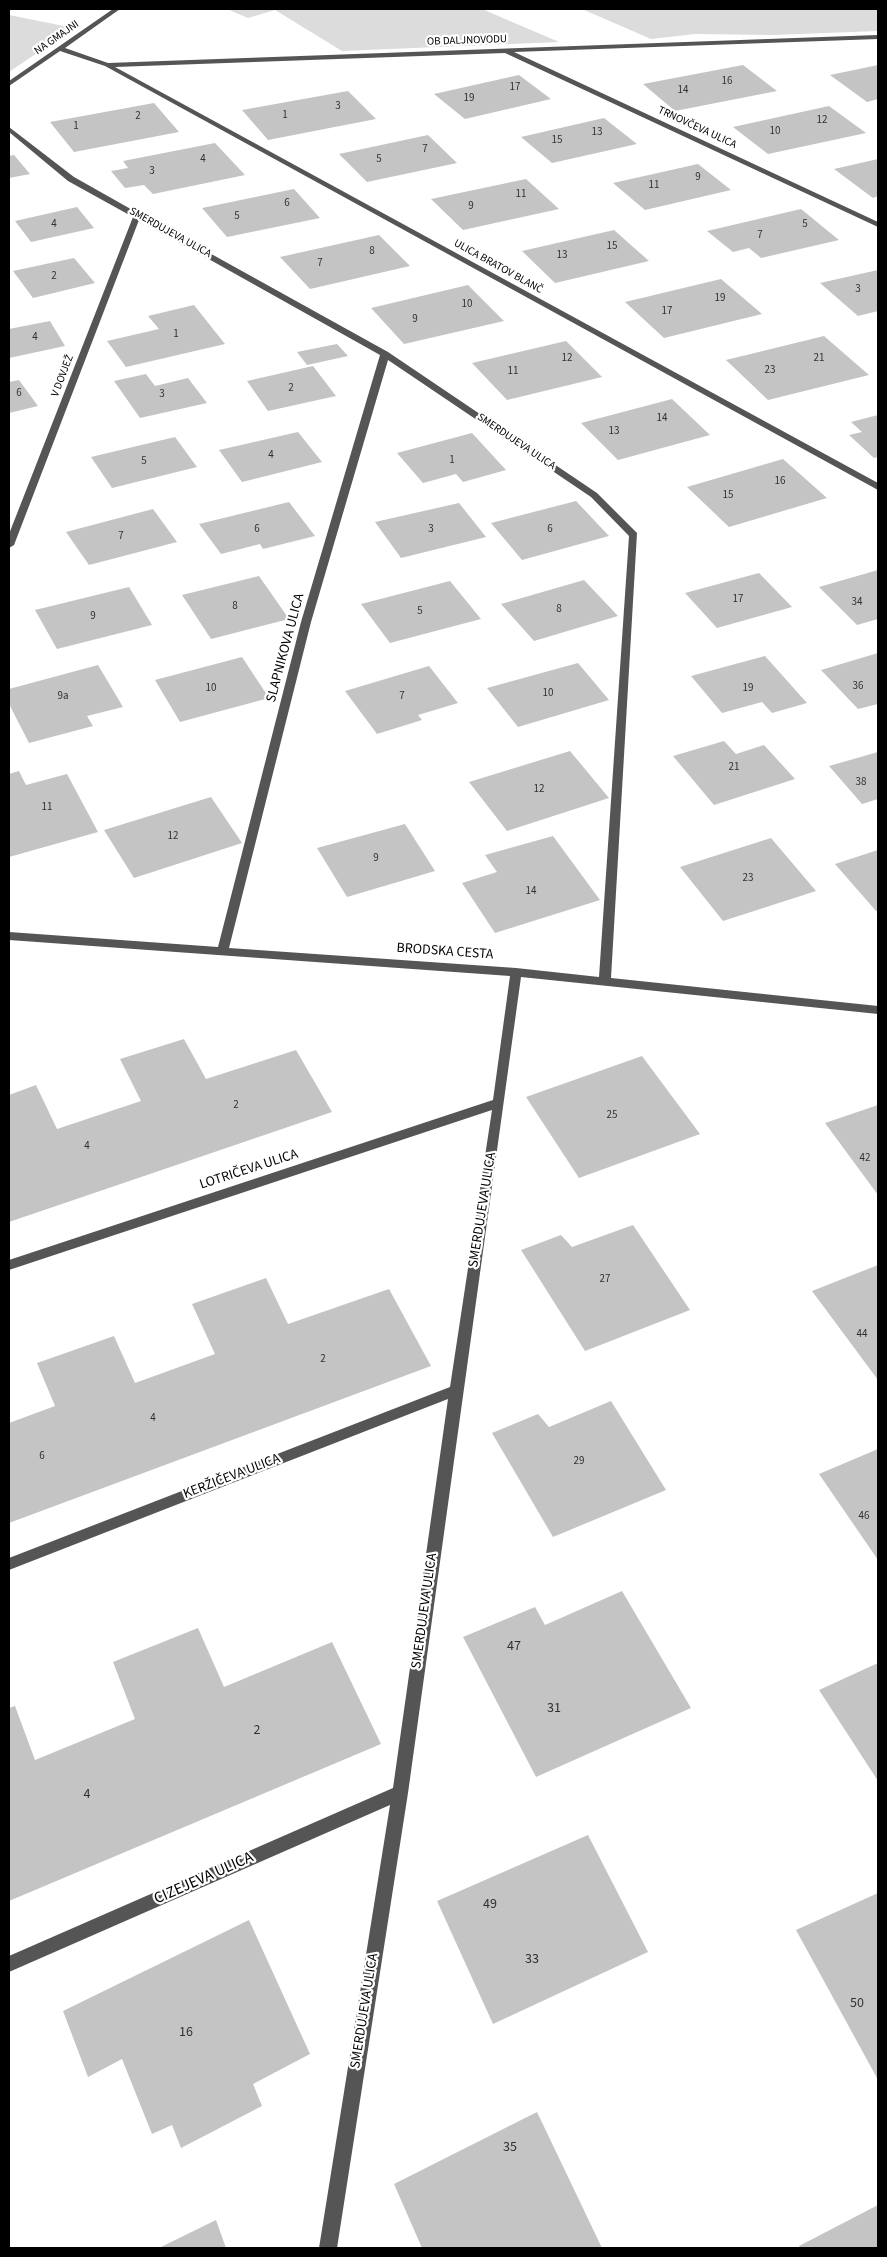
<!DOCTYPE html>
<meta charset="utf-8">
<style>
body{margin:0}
#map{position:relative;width:887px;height:2257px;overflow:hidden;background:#fff;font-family:"Source Sans 3",sans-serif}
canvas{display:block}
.frame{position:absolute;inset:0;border:10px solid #000;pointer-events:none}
</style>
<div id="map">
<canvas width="887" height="2257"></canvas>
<div class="frame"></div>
</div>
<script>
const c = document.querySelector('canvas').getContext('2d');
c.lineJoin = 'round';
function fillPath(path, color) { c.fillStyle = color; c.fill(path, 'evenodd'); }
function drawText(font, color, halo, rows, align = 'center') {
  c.font = font + ' "Source Sans 3",sans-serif'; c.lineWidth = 4.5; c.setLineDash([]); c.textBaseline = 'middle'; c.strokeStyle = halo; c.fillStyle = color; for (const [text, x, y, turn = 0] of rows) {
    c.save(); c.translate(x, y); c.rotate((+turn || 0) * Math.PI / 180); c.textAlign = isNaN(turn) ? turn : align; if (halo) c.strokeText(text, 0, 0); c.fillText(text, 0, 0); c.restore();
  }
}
fillPath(new Path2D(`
 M227 9H482L559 42 342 51 275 10 248 18Z
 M582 9H878V31L773 35 695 34 651 39Z
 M9 15 74 28 9 72Z`), '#dcdcdc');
fillPath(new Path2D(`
 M743 65 777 91 675 111 643 84Z
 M878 65V99L867 102 830 75Z
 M519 75 551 99 465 119 434 94Z
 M348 91 376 119 268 140 242 110Z
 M154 103 179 132 74 152 50 122Z
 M829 106 866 133 768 154 733 127Z
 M604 118 637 144 552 163 521 137Z
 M428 135 457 163 367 182 339 154Z
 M215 143 245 175 153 194 144 185 125 188 111 171 128 168 123 161Z
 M14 155 30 174 9 178V156Z
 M878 159V196L873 198 834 169Z
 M698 164 731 190 645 210 613 183Z
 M526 179 559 209 463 230 431 199Z
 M294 189 320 218 227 237 202 208Z
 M77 207 94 228 31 242 15 221Z
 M801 209 839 240 761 258 749 248 733 252 707 231Z
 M614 230 649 261 555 283 522 251Z
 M379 235 410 266 310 289 280 257Z
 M74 258 95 283 33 298 13 271Z
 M878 270V311L858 316 820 283Z
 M721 279 762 314 664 338 625 302Z
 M468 285 504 321 404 344 371 308Z
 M194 305 225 344 126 367 107 341 159 329 148 316Z
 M50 321 65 346 9 358V329Z
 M824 336 869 375 768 400 726 360Z
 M566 341 602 377 507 400 472 363Z
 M337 344 348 356 307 365 297 352Z
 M313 366 336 396 268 411 247 381Z
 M146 374 155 386 188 378 207 403 140 418 114 381Z
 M19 380 38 406 9 413V382Z
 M672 399 710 435 618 460 581 423Z
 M878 415V457L874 458 849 435 862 432 851 422Z
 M298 432 322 462 242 482 219 450Z
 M472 433 506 470 463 482 456 474 423 483 397 453Z
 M175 437 197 467 112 488 91 457Z
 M783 459 827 498 729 527 687 487Z
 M576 501 609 536 522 560 491 523Z
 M289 502 315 536 263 549 260 544 221 554 199 524Z
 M459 503 486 537 401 558 375 522Z
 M153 509 177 542 89 565 66 532Z
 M878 570V619L857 625 819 587Z
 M759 573 792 607 717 628 685 593Z
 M259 576 289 619 211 639 182 595Z
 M584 580 618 616 534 641 501 604Z
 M450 581 481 619 390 643 361 604Z
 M129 587 152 625 57 649 35 610Z
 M878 653V704L858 709 821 670Z
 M765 656 807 703 772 713 762 702 722 713 691 676Z
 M242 657 269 698 180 722 155 680Z
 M578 663 609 700 518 727 487 688Z
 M98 665 123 707 87 716 93 726 29 743 9 704V689Z
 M429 666 458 703 418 715 422 720 377 734 345 691Z
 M724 741 736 754 764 745 795 779 714 805 673 756Z
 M570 751 609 798 507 831 469 782Z
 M878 752V799L862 804 829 766Z
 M19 771 26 785 67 774 98 832 9 857V774Z
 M211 797 242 843 134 878 104 830Z
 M405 824 435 871 347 897 317 848Z
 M553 836 600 900 495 933 462 883 497 872 485 855Z
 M771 838 816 891 723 921 680 867Z
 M878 850V910L876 911 835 864Z
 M184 1039 206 1079 296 1050 332 1112 9 1222V1095L36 1085 57 1129 141 1101 120 1059Z
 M642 1056 700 1134 579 1178 526 1097Z
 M878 1105V1195L825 1123Z
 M633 1225 690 1310 585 1351 521 1250 561 1235 572 1247Z
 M878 1265V1380L812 1291Z
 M266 1278 288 1324 389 1289 431 1366 9 1523V1423L55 1406 37 1363 114 1336 135 1383 215 1354 192 1304Z
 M611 1401 666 1490 553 1537 492 1433 538 1414 549 1427Z
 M878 1449V1560L819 1474Z
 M622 1591 691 1708 536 1777 463 1637 535 1607 545 1625Z
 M198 1628 224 1687 332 1642 381 1744 9 1901V1708L15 1706 35 1760 135 1719 113 1662Z
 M878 1663V1781L819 1690Z
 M588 1835 648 1952 493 2024 437 1901Z
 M878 1893V2077L877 2078 796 1930Z
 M249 1920 310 2054 253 2084 262 2106 181 2148 172 2125 152 2134 122 2059 88 2077 63 2011Z
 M537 2112 602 2248H422L394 2184Z
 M878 2205V2248H800L799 2246Z
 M216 2220 226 2248H159Z`), '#c4c4c4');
fillPath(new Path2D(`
 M113 9H120L65 48 108 63 878 35V39L514 52 878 222V227L505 53 115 67 878 483V490L105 66 60 51 9 86V81Z
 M9 127 74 177 136 212H141V215L388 352 597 493 637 533 611 978 878 1006V1014L521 977 408 1793 337 2248H319L390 1805 9 1972V1956L393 1788 448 1399 9 1570V1558L450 1387 492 1110 9 1270V1260L493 1100 510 976 9 940V932L218 947 301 622 380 355 139 220 14 545 9 548V534L133 217 68 181 9 132ZM388 360 591 497 629 536 599 977 516 968 229 948 311 622Z`), '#555');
drawText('11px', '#000', '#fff', [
 ["NA GMAJNI",57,38,-35],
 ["OB DALJNOVODU",467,41,-2],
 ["TRNOVČEVA ULICA",697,128,25],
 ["SMERDUJEVA ULICA",170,233,29],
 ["ULICA BRATOV BLANČ",498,267,29],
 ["V DOVJEŽ",63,376,-69],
 ["SMERDUJEVA ULICA",516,442,34]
]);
drawText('11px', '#313131', null, [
 ["16",727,82],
 ["17",515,88],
 ["14",683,91],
 ["19",469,99],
 ["3",338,107],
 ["1",285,116],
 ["2",138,117],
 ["12",822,121],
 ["1",76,127],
 ["10",775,132],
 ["13",597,133],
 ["15",557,141],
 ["7",425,150],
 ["4",203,160],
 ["5",379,160],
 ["3",152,172],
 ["9",698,178],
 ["11",654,186],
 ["11",521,195],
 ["6",287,204],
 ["9",471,207],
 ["5",237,217],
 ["4",54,225],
 ["5",805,225],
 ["7",760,236],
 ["15",612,247],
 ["8",372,252],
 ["13",562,256],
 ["7",320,264],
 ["2",54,277],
 ["3",858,290],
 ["19",720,299],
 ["10",467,305],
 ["17",667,312],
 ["9",415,320],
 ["1",176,335],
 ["4",35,338],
 ["12",567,359],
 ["21",819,359],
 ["23",770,371],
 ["11",513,372],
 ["2",291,389],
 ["6",19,394],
 ["3",162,395],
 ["14",662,419],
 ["13",614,432],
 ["4",271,456],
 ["1",452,461],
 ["5",144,462],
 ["16",780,482],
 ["15",728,496],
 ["6",257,530],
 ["3",431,530],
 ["6",550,530],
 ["7",121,537],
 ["17",738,600],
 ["34",857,603],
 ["8",235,607],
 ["8",559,610],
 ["5",420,612],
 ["9",93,617],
 ["36",858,687],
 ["10",211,689],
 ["19",748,689],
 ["10",548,694],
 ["9a",63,697],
 ["7",402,697],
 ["21",734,768],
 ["38",861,783],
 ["12",539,790],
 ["11",47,808],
 ["12",173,837],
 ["9",376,859],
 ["23",748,879],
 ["14",531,892],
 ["2",236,1106],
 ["25",612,1116],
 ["4",87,1147],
 ["42",865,1159],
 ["27",605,1280],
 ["44",862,1335],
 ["2",323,1360],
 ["4",153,1419],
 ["6",42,1457],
 ["29",579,1462],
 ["46",864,1517]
]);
drawText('14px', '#000', '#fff', [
 ["SLAPNIKOVA ULICA",286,648,-75],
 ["BRODSKA CESTA",445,952,4],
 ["LOTRIČEVA ULICA",249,1170,-18],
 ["SMERDUJEVA ULICA",483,1210,-81],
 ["KERŽIČEVA ULICA",232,1477,-21],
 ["SMERDUJEVA ULICA",425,1611,-82],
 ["SMERDUJEVA ULICA",365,2011,-81]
]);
drawText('14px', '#313131', null, [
 ["47",514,1647],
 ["31",554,1709],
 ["2",257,1731],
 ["4",87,1795],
 ["49",490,1905],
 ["33",532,1960],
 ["50",857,2004],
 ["16",186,2033],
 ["35",510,2148]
]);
drawText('16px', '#000', '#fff', [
 ["CIZEJEVA ULICA",204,1879,-24]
]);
</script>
